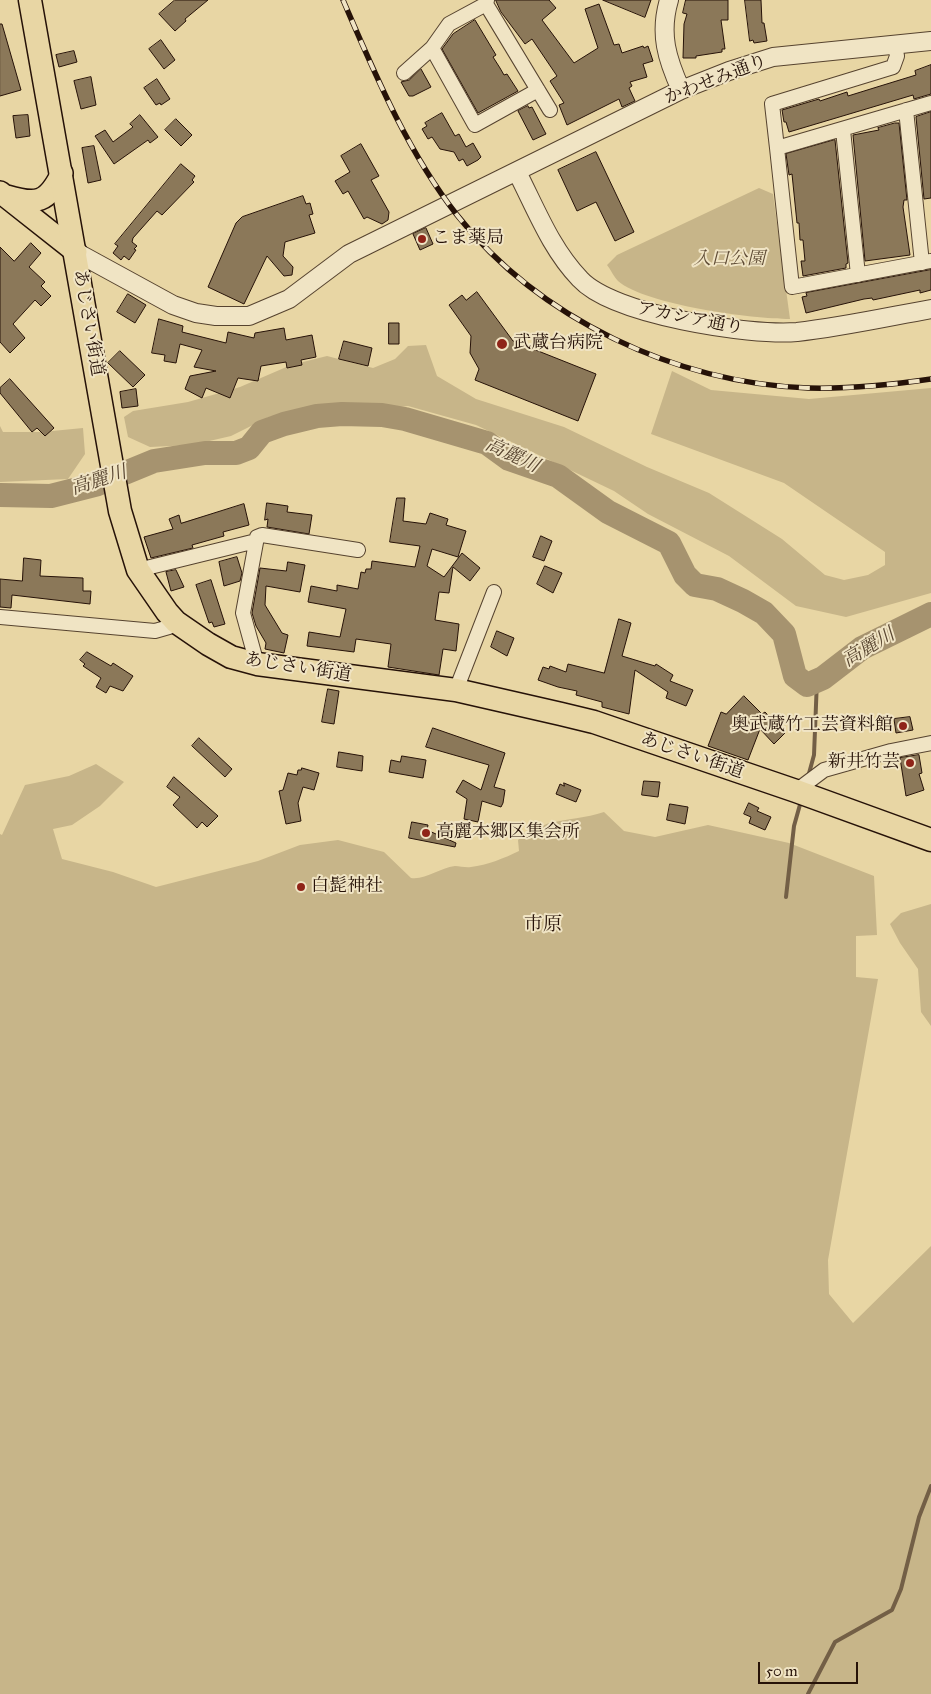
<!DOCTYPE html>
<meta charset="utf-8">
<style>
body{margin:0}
#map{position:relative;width:931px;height:1694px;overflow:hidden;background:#e8d6a4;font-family:"IM FELL Great Primer",serif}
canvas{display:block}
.scale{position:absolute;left:758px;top:1662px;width:100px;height:22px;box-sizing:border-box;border:2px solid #261208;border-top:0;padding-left:6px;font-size:15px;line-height:18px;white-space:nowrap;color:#261208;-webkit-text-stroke:4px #f0e4c4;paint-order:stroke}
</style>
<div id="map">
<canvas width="931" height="1694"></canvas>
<div class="scale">50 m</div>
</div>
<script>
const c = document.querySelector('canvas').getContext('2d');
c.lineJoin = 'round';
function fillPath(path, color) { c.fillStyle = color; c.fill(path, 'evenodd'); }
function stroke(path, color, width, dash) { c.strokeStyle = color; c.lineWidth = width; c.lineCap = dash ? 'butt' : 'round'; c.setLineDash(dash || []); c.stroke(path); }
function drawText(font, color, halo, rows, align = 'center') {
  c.font = font + ' "IM FELL Great Primer","Noto Serif JP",serif'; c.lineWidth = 4; c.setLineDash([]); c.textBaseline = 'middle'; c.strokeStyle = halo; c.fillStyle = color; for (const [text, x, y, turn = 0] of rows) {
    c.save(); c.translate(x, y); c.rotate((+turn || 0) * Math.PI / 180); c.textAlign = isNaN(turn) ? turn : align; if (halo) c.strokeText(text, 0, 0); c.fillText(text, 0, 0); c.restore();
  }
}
fillPath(new Path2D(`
 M759 188 773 194 790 319C753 319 646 305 618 281 614 277 611 270 607 265L617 255Z
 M426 345 437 376 476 399 564 427 647 467 709 493 782 539 825 575 844 580 868 575 885 565V552L784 483 651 434 672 371 711 390 809 399 931 388V593L846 617 796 606 729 556 648 514 614 491 476 425 408 406 373 410 325 406 307 408 269 417 231 436 192 445 150 447 128 437 124 417 133 411 188 402 216 394 240 387 291 365 327 356 373 368 395 359 408 346Z
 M0 426 3 432H42L83 428 85 454 68 479 0 482Z
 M96 764 124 782 100 806 72 825 53 829 62 859 113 872 156 887 258 861 300 845 338 840 384 852 411 878C426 880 439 868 455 866 460 866 466 868 471 867 487 865 505 858 519 851L518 840 527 831C536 830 541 826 549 823 567 819 586 818 604 812L624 831 655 837 708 825 789 843 874 876 877 935 856 936V977L878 979 828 1260 829 1294 853 1323 931 1246V1694H0V834L2 835 25 785 69 776Z
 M931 904V1026L921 1012 918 969 900 943 890 924 901 913Z`), '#c7b589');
stroke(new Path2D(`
 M808 777 814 755 817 680
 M786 897 794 826 801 801
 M808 1694 835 1642 892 1610 901 1589 919 1517 931 1486`), '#735f46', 4);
stroke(new Path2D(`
 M0 495 51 496 98 484 154 461 205 453H236L249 448 262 432 284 424 317 416 342 414 382 415 405 419 487 443 509 459 558 476 608 512 669 543 685 575 695 585 717 589 743 601 764 613 784 634 795 676 807 685 823 678 862 648 931 614`), '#a6936f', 24);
const building = new Path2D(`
 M175 0H208L185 19 186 21 175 31 159 14Z
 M496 0H549L556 8 542 20 574 63 598 48 585 9 599 4 614 45 619 44 622 53 643 46 644 48 648 46 653 61 643 64 647 77 630 82 632 86 629 88 635 101 622 107 619 99 567 125 559 105 564 103 550 81 557 76 532 39 525 44 501 12Z
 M603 0H651L645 17Z
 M686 0H728V20H721L725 49H722V52L696 56V58H683L684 24 687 14 683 13Z
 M745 0H761L762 23H764L767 41 754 43 753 40 750 41Z
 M475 20 496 55 493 57 500 68 504 75 507 74 518 91 478 113 442 49 453 34Z
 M0 24H2L21 90 0 96Z
 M161 40 175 60 164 69 149 49Z
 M74 51 77 62 59 67 56 55Z
 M931 65V94L914 99 913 95 789 132 786 122H784L782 110 819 99 820 101 847 92 848 96 877 87 916 75 915 71Z
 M421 69 431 87 413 96H409L401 82 409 80Z
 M91 77 96 105 81 109 74 81Z
 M157 79 170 99 161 105 160 103 156 105 144 88Z
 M528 106 529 108 532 107 546 134 533 140 518 111Z
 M931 112V198L924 199 916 117Z
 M442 113 455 136 459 134 466 147 473 143 481 157 478 160 467 166 463 159 459 161 454 152 440 149 432 137 428 139 422 129 427 126 425 123Z
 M28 115 30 136 16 138 13 116Z
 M140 115 158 137 150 143 148 140 114 164 95 136 105 130 113 142 133 127 130 124Z
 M176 119 192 135 181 146 165 130Z
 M895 123H899L907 200H904L903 207 910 255 865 261 853 135 879 130 878 128Z
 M835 140 848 263 846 264V268L803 276 801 261H805L803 240H800L799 223H797L792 174 789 175 786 154Z
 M361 144 379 176 371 180 389 212 388 220 382 224 367 217 364 219 348 191 343 194 335 181 350 172 341 156Z
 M94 146 101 180 88 183 82 148Z
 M596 152 634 232 615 241 596 202 577 211 558 170Z
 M181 164 195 176 192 180 194 182 162 215 157 211 133 238 132 242 137 246 134 249 136 250 129 260 124 256 121 260 113 253 118 246 115 244Z
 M303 196 306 204 310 203 313 214 309 215 315 233 285 242 283 256 293 267 292 275 284 276 267 256 244 304 208 287 236 223 242 217Z
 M426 228 433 244 420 250 413 234Z
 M31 243 41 253 29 267 45 282 41 286 51 296 41 306 35 300 13 324 25 338 10 353 0 342V247L14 261Z
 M931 270V290L920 293V290L873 300 872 298 864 299 806 313 802 297 807 296 806 293Z
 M477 292 513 341 596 374 578 421 475 380 479 369 470 353 471 336 449 305 462 295 466 300Z
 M128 294 146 305 135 323 117 312Z
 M159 319 183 326 182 332 226 343 228 332 254 338 255 333 284 328 286 340 312 335 316 357 301 360 302 365 287 368 286 362 261 366 258 381 238 378 230 398 206 388 202 398 185 389 190 376 216 371 194 367 202 350 180 344 176 363 164 361 165 355 152 353Z
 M389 323H399V344H389Z
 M344 341 372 348 368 366 339 359Z
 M120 351 145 375 133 387 108 363Z
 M10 379 54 428 45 436 37 428 32 432 0 393V388Z
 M136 389 138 406 122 408 120 392Z
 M397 498H405L403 521 426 524 430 513 448 519 446 525 466 531 458 557 432 549 427 566 444 577 462 553 480 568 470 581 453 567 449 593 439 592 435 620 459 624 456 651 443 649 439 675 388 667 391 644 356 639 354 652 307 646 309 632 340 637 346 609 308 602 311 586 337 591V585L358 589 361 572 365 573 366 569H371L372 561 415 567 420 546 390 542Z
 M267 503 288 506 287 512 312 515 309 534 267 527 268 519 265 520Z
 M244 504 249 525 223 532 224 536 192 545 193 548 151 558 144 537 173 529 169 519 179 515 181 523Z
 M541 536 552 541 544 561 533 557Z
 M237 557 242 573 240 581 224 586 219 562Z
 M24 558 41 560 40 576 83 578V591H91L90 604 12 595 11 608 0 607V579L22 581Z
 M288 562 305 565 300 592 266 586 265 605 282 633 288 635 284 653 265 649 266 643 256 626 252 613 260 568 286 571Z
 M545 566 562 573 553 593 537 584Z
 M176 570 184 587 171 591 166 572Z
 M211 580 225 624 214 627 212 622 209 623 196 585Z
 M619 619 631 623 622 656 655 666 656 664 673 675 670 681 693 690 686 706 666 698 668 692 635 670 629 714 602 707V702L576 695 577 691 558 687 538 680 543 667 549 669 550 666 566 672 568 664 604 673Z
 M497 631 514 638 507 656 491 647Z
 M87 652 111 666 113 663 133 676 123 691 110 686 106 693 96 687 101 678 83 666 85 664 80 660Z
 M328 689 339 691 334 724 322 722Z
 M744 696 762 714 765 712 785 733 774 744 760 729 748 760 708 746 721 712 726 714Z
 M910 717 913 730 896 733 894 719Z
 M433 728 505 753 494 787 505 790 503 803 501 807 482 801 478 822 464 819 467 799 456 792 463 780 481 790 489 765 426 747Z
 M199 738 232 769 225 777 192 746Z
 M339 752 363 756 362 771 337 767Z
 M919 755 922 773 919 774 924 790 906 796 900 758Z
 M402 756 426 760 423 778 389 772 391 760 400 762Z
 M302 768 319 773 314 790 303 787 298 803 301 821 286 824 279 791 283 790 288 773 297 775 298 770H301Z
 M174 777 218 816 207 827 202 822 197 828 173 805 180 797 167 787Z
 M644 781 660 782 658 797 642 795Z
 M564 783 581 790 576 802 556 794 560 784 564 786Z
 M749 803 759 808 757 811 771 817 765 830 749 823 751 817 744 814Z
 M670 804 688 807 685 824 667 820Z
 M412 822 428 825 427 830 456 843 455 847 409 838Z`);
fillPath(building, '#8b7859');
stroke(building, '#261208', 1);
const minor = new Path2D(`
 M486 4 550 110
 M432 48 475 125 538 90
 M404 73 432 48 449 24 486 4 487 0
 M931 103 777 148 792 287 931 261
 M906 110 922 263
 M843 130 858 275
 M777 148 772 104 893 67 897 56 895 45
 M138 570 256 541
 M0 617 155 631 169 627 176 622
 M257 664 243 613 257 537 262 535 358 550
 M456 690 494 592
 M796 791 824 770 891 751 931 743`);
const tertiary = new Path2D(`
 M669 0C659 34 667 59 681 90
 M517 172C536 209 551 249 580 279 613 315 749 336 797 332 842 327 887 317 931 309
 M76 252 173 305 196 313 216 316H249L289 299 349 254 681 90 729 71 773 57 931 41`);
const primary = new Path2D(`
 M0 192 76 252
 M7 196C37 205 47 203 62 173`);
const trunk = new Path2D(`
 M30 0 120 511 138 570 167 612 176 622 208 644 231 657 257 664 456 690 561 714 594 722 796 791 931 840`);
stroke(minor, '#56432f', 16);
stroke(tertiary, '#56432f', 20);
stroke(primary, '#261208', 24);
stroke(trunk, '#261208', 25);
stroke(minor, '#f0e4c4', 14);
stroke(tertiary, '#f0e4c4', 18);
stroke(primary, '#e8d6a4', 21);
stroke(trunk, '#e8d6a4', 22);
const rail = new Path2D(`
 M343 0C375 74 407 151 457 215 539 319 676 383 808 388 848 389 891 385 931 379`);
stroke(rail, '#261208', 5.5);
stroke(rail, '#f0e4c4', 4, [11]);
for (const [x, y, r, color] of [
 [422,239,5,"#8f2418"],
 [502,344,6,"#8f2418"],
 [903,726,5,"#8f2418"],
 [910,763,5,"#8f2418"],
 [426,833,5,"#8f2418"],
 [301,887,5,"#8f2418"]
]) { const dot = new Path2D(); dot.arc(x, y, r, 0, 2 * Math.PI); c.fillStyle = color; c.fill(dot); stroke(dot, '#f0e4c4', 2); }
drawText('18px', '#261208', '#f0e4c4', [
 ["かわせみ通り",716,80,-21],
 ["アカシア通り",690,319,11],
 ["あじさい街道",88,323,80],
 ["あじさい街道",298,668,9],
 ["あじさい街道",692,756,19]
]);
drawText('18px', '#261208', '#f0e4c4', [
 ["こま薬局",432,239],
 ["武蔵台病院",513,344],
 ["奥武蔵竹工芸資料館",893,726,"right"],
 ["新井竹芸",900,763,"right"],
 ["高麗本郷区集会所",436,833],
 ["白髭神社",311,887]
], 'left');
drawText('italic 18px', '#5e4b35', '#f0e4c4', [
 ["入口公園",729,260]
]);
drawText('italic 19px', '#594631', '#f0e4c4', [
 ["高麗川",512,456,25],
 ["高麗川",99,481,-18],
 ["高麗川",869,648,-31]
]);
drawText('19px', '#261208', '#f0e4c4', [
 ["市原",543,925]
]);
</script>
